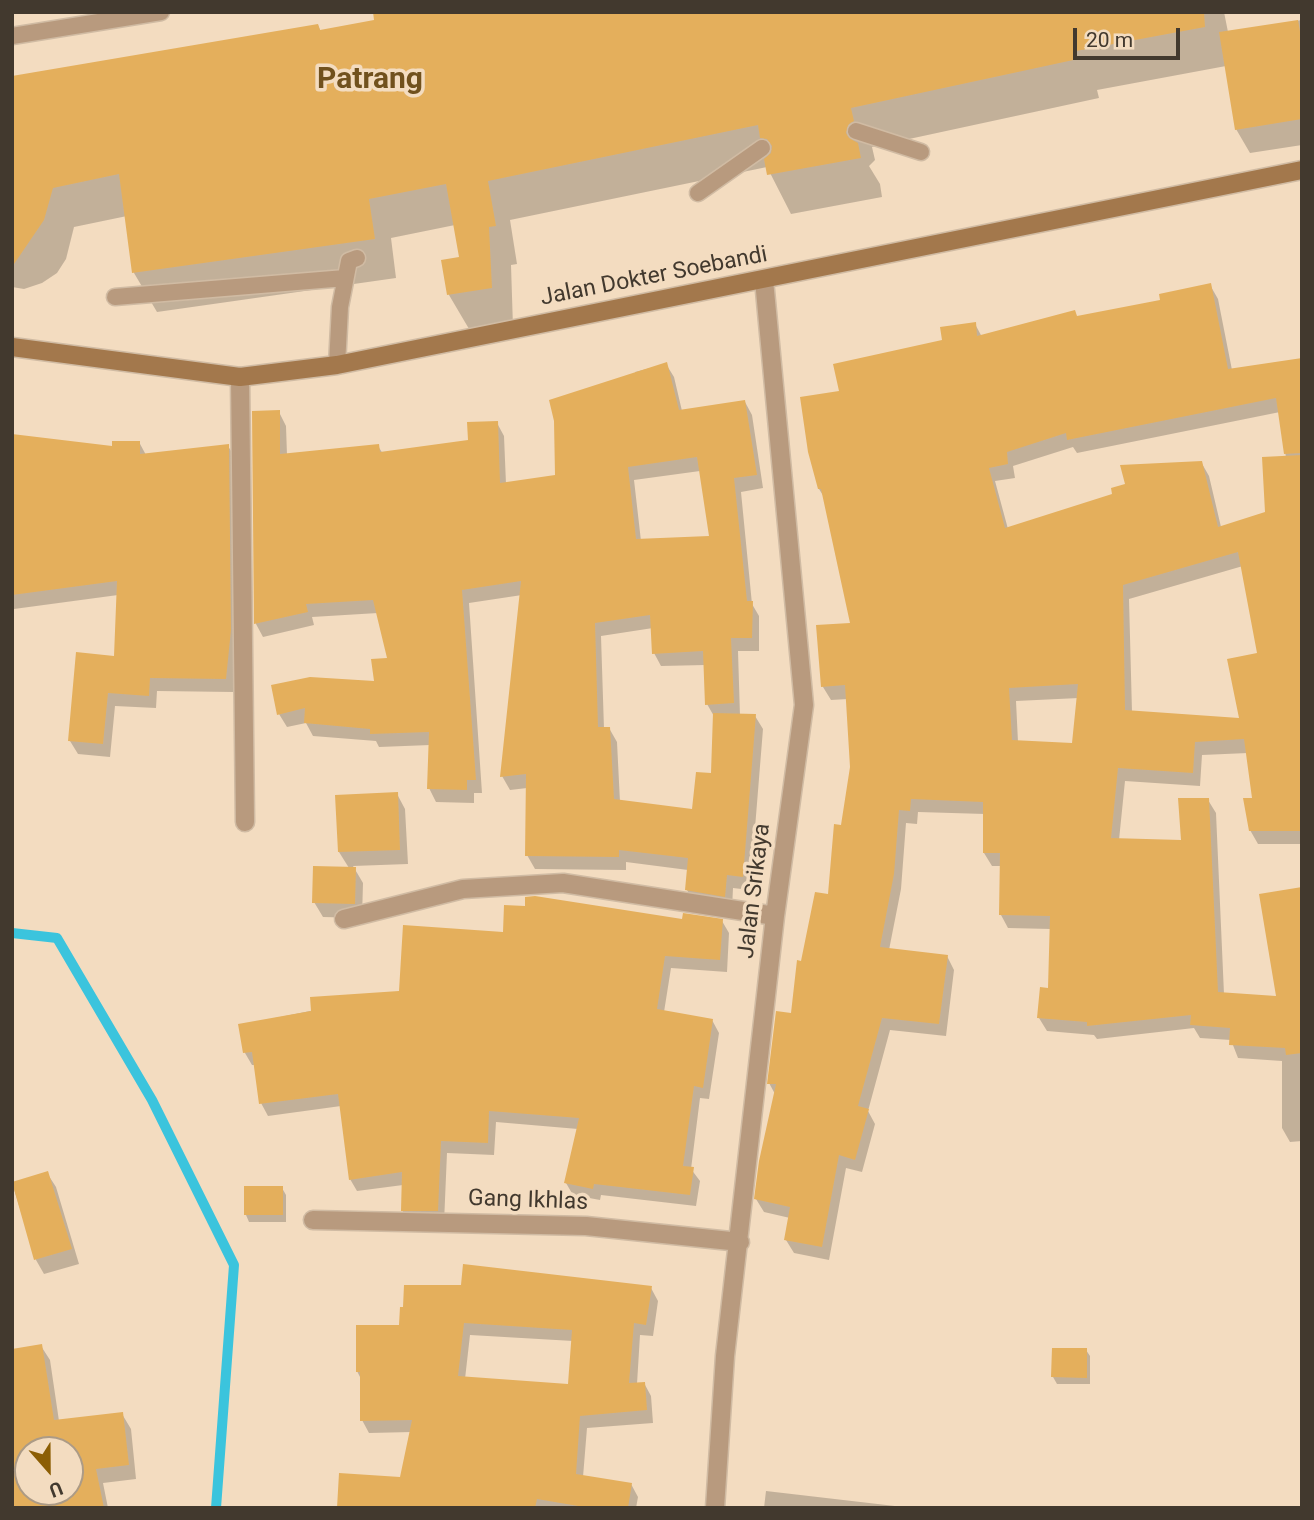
<!DOCTYPE html>
<style>
body{margin:0}
#map{position:relative;width:1314px;height:1520px;overflow:hidden;background:#f3dcc0;font-family:Roboto,sans-serif}
canvas{display:block}
.frame{position:absolute;inset:0;border:14px solid #42392e;pointer-events:none}
.north{position:absolute;left:14px;top:1436px;width:70px;height:70px;box-sizing:border-box;background:#f3dcc0;border:2px solid #ac9b86;border-radius:50%;rotate:159deg;font-size:19px;font-weight:700;line-height:28px;text-align:center;color:#42392e}
.north::after{content:'';display:block;margin:auto;width:24px;height:32px;background:#8c5e04;clip-path:polygon(50% 0,100% 100%,50% 72%,0 100%)}
.scale{position:absolute;left:1073px;top:28px;width:107px;height:32px;box-sizing:border-box;border:4px solid #42392e;border-top:0;padding-left:9px;font-size:21px;line-height:24px;white-space:nowrap;color:#42392e;-webkit-text-stroke:5px #f3dcc0;paint-order:stroke}
</style>
<div id="map">
<canvas width="1314" height="1520"></canvas>
<div class="frame"></div>
<div class="north">U</div>
<div class="scale">20 m</div>
</div>
<script>
const c = document.querySelector('canvas').getContext('2d');
c.lineJoin = 'round';
function fillPath(path, color) { c.fillStyle = color; c.fill(path, 'evenodd'); }
function stroke(path, color, width, dash) { c.strokeStyle = color; c.lineWidth = width; c.lineCap = dash ? 'butt' : 'round'; c.setLineDash(dash || []); c.stroke(path); }
function drawText(font, color, halo, rows, align = 'center') {
  c.font = font + ' Roboto,sans-serif'; c.lineWidth = 7; c.setLineDash([]); c.textBaseline = 'middle'; c.strokeStyle = halo; c.fillStyle = color; for (const [text, x, y, turn = 0] of rows) {
    c.save(); c.translate(x, y); c.rotate((+turn || 0) * Math.PI / 180); c.textAlign = isNaN(turn) ? turn : align; if (halo) c.strokeText(text, 0, 0); c.fillText(text, 0, 0); c.restore();
  }
}
fillPath(new Path2D(`
 M375 12H1224L1228 32 1302 20V145L1250 153 1236 129 1226 66 1097 90 1099 98 872 147 875 160 869 166 880 184 882 197 791 214 767 167 510 220 517 264 511 265 513 327 472 334 449 295 443 261 461 258 455 225 391 238 396 278 157 312 134 273 127 216 74 227 66 259 57 273 42 283 24 289 12 287V78L318 25 321 32 376 22Z
 M1210 285 1218 299 1232 370 1302 360V848L1300 844H1258L1250 830 1254 800 1248 753 1202 755 1200 786 1125 781 1119 840 1182 841 1208 800 1216 813 1224 994 1278 998 1302 889V1141L1290 1142 1282 1128V1061L1238 1058 1231 1040 1200 1038 1194 1028 1097 1039 1094 1035 1047 1031 1039 1018 1050 989 1051 929 1008 928 1001 915 1002 866H992L984 853 985 814 918 812 917 824 906 823 901 889 889 950 947 956 954 970 946 1036 890 1030 868 1111 875 1124 862 1172 846 1168 829 1260 794 1253 786 1240 790 1218 764 1212 756 1199 775 1094 769 1083 830 896 852 767 848 699 831 700 823 687 818 627 852 624 824 497 819 489 841 392 975 324 982 337 1162 301ZM1280 412 1286 458 1267 514 1221 527 1209 476 1201 462 1115 495 1008 529 995 481 1015 478 1013 466 1073 447 1077 453ZM1243 566 1259 655 1241 720 1132 712 1129 599ZM1079 698 1074 745 1018 742 1016 701Z
 M666 364 674 377 682 411 745 402 752 415 763 488 741 492 752 604 759 616V651H738L740 716H755L763 729 750 890 733 888 732 909 694 903 687 890 688 870 626 862V870L535 869 527 855V788L510 790 502 776 522 595 469 603 482 793H474V803L436 802 429 788 430 745 379 747 376 741 313 736 306 723 287 727 279 714 376 683 389 659 378 613 312 617 314 625 263 637 256 624 254 413 279 412 286 426 287 455 378 446 383 454 470 442 497 423 504 436 506 484 557 477 636 376 635 372ZM700 471 711 538 641 541 634 480ZM653 628 654 653 661 666 705 665 707 704 715 718 713 775 694 811 620 802 617 742 609 728 604 729 601 636Z
 M12 436 114 448 139 442 146 455 228 446 236 459 238 644 233 692 157 691 156 708 115 706 110 757 78 754 70 741 116 658 118 595 14 609Z
 M397 794 405 809 408 864 353 866 363 883 362 918 323 917 314 902 349 868 339 852Z
 M684 921H722L729 933 727 972 671 968 664 1012 712 1020 719 1033 709 1099 700 1098 691 1169 700 1181 696 1206 601 1195 600 1200 573 1195 566 1183 578 1129 496 1122 494 1155 447 1153 444 1223 409 1222 402 1210 403 1185 357 1191 350 1179 341 1106 268 1116 261 1103 256 1065H252L245 1053 240 1025 400 993 504 934Z
 M47 1173 56 1187 79 1264 44 1274 36 1260 12 1183Z
 M282 1188 286 1195V1222H249L246 1215Z
 M651 1288 658 1301 653 1336 640 1335 637 1384 644 1383 651 1396 653 1423 587 1428 583 1477 631 1484 638 1497 636 1508H338L401 1479 412 1432 369 1433 362 1420 361 1379 357 1371 400 1327ZM470 1335 573 1341 570 1386 465 1379Z
 M41 1346 50 1360 59 1421 122 1414 131 1429 136 1479 103 1483 108 1508H12ZM28 1450H70V1492H28Z
 M1086 1350 1090 1356V1384H1057L1053 1377Z
 M766 1491 912 1508H764Z`), '#0003');
stroke(new Path2D(`
 M12 933 57 938 152 1100 234 1265 216 1508`), '#3bc4dd', 10);
fillPath(new Path2D(`
 M373 12H1204L1205 27 1076 51 1078 59 851 108 854 121 849 124 846 133 849 138 858 143 861 158 767 175 764 159 771 153 772 146 767 139 760 138 758 125 488 181 496 226 489 227 492 288 447 295 441 260 459 257 446 184 369 199 375 239 132 273 119 174 53 188 44 220 12 267V76L318 24 320 30 374 20Z
 M1298 20 1302 43V119L1235 130 1219 32Z
 M1211 283 1228 369 1302 358V453L1284 454 1276 398 1067 440 1066 433 1007 452 1008 464 989 468 1005 528 1112 494 1111 488 1125 484 1120 465 1202 461 1218 527 1265 512 1262 457 1302 455V831H1249L1243 798H1252L1244 739 1195 742 1193 773 1118 768 1111 838 1181 840 1178 798H1209L1218 992 1276 996 1259 894 1302 887V1053L1286 1055 1285 1048 1229 1045 1230 1028 1190 1025 1191 1015 1087 1026V1022L1037 1018 1040 987 1048 988 1050 916 999 915 1000 853H983V802L911 799 910 811 899 810 894 874 880 947 948 955 939 1024 882 1018 858 1106 869 1109 855 1160 839 1155 822 1247 784 1240 790 1207 754 1199 759 1161 776 1084H767L776 1011 791 1013 797 960 801 961 815 892 828 894 834 824 841 825 850 767 845 685 821 687 816 625 850 623 821 489H818L808 452 800 397 839 391 833 364 942 340 940 327 976 322 977 336 1075 310 1077 316 1160 300 1159 294ZM1238 552 1257 653 1227 659 1239 718 1125 710 1123 585ZM1078 684 1072 743 1012 740 1009 688Z
 M667 362 679 410 745 400 757 475 734 478 747 601H753L752 638H731L734 703 705 705 703 651 652 654 650 615 595 623 598 727H610L614 799 692 809 696 772 711 773 713 713 756 714 743 877 727 875 725 897 685 890 688 858 619 850V857L525 856 526 774 500 777 521 581 462 590 476 780H467V790L427 789 429 732 370 734V729L304 723 305 708 277 715 271 685 310 677 374 681 371 659 387 658 373 600 306 604 308 612 254 624 252 411 280 410V454L379 444 380 452 468 440 467 422 498 421 500 483 555 475 554 421 549 400ZM697 457 709 536 636 539 628 467Z
 M12 434 112 446V441H140V454L229 444 231 630 226 679 150 678 149 696 108 693 103 744 68 741 76 652 114 656 117 581 12 595Z
 M398 792 400 850 338 852 335 795Z
 M313 866 356 867 355 904 312 903Z
 M535 896 682 919 683 913 723 919 720 960 665 956 657 1009 713 1019 703 1088 694 1086 683 1166 694 1167 690 1195 594 1184 593 1189 564 1183 579 1118 489 1111 488 1143 441 1141 438 1211H401L402 1172 349 1180 338 1094 259 1104 252 1052 243 1053 238 1024 311 1011 310 997 399 991 403 925 503 932 504 905 525 906V897Z
 M48 1171 72 1249 34 1260 12 1182Z
 M244 1186H283V1215H244Z
 M463 1264 652 1286 646 1325 634 1323 629 1383 645 1382 647 1410 580 1416 576 1474 632 1483 628 1508H590L537 1499 535 1508H337L339 1473 400 1477 412 1420 360 1421V1372H356V1325H399L400 1307H403L404 1285H461ZM464 1323 572 1330 568 1384 458 1376Z
 M42 1344 54 1420 123 1412 129 1465 96 1469 104 1508H12V1349ZM28 1450H70V1492H28Z
 M1052 1348H1087V1378L1051 1377Z`), '#e4af5c');
const lane = new Path2D(`
 M12 36 161 12
 M856 131 921 152
 M698 193 762 148
 M115 297 345 278
 M337 365 340 307 349 261 357 258`);
const street = new Path2D(`
 M240 377 245 822
 M344 919 463 889 563 883 775 916
 M313 1220 586 1226 740 1242
 M715 1508 725 1356 775 916 804 705 764 280`);
const secondary = new Path2D(`
 M12 347 240 377 337 365 1302 170`);
stroke(lane, '#d0bba3', 19);
stroke(street, '#d0bba3', 21);
stroke(secondary, '#d0bba3', 21);
stroke(lane, '#b89a7e', 16);
stroke(street, '#b89a7e', 18);
stroke(secondary, '#a3784c', 18);
drawText('23px', '#42392e', '#f3dcc0', [
 ["Jalan Dokter Soebandi",654,277,-11],
 ["Jalan Srikaya",755,891,-83],
 ["Gang Ikhlas",528,1201,2]
]);
drawText('bold 30px', '#71511d', '#f3dcc0', [
 ["Patrang",370,80]
]);
</script>
